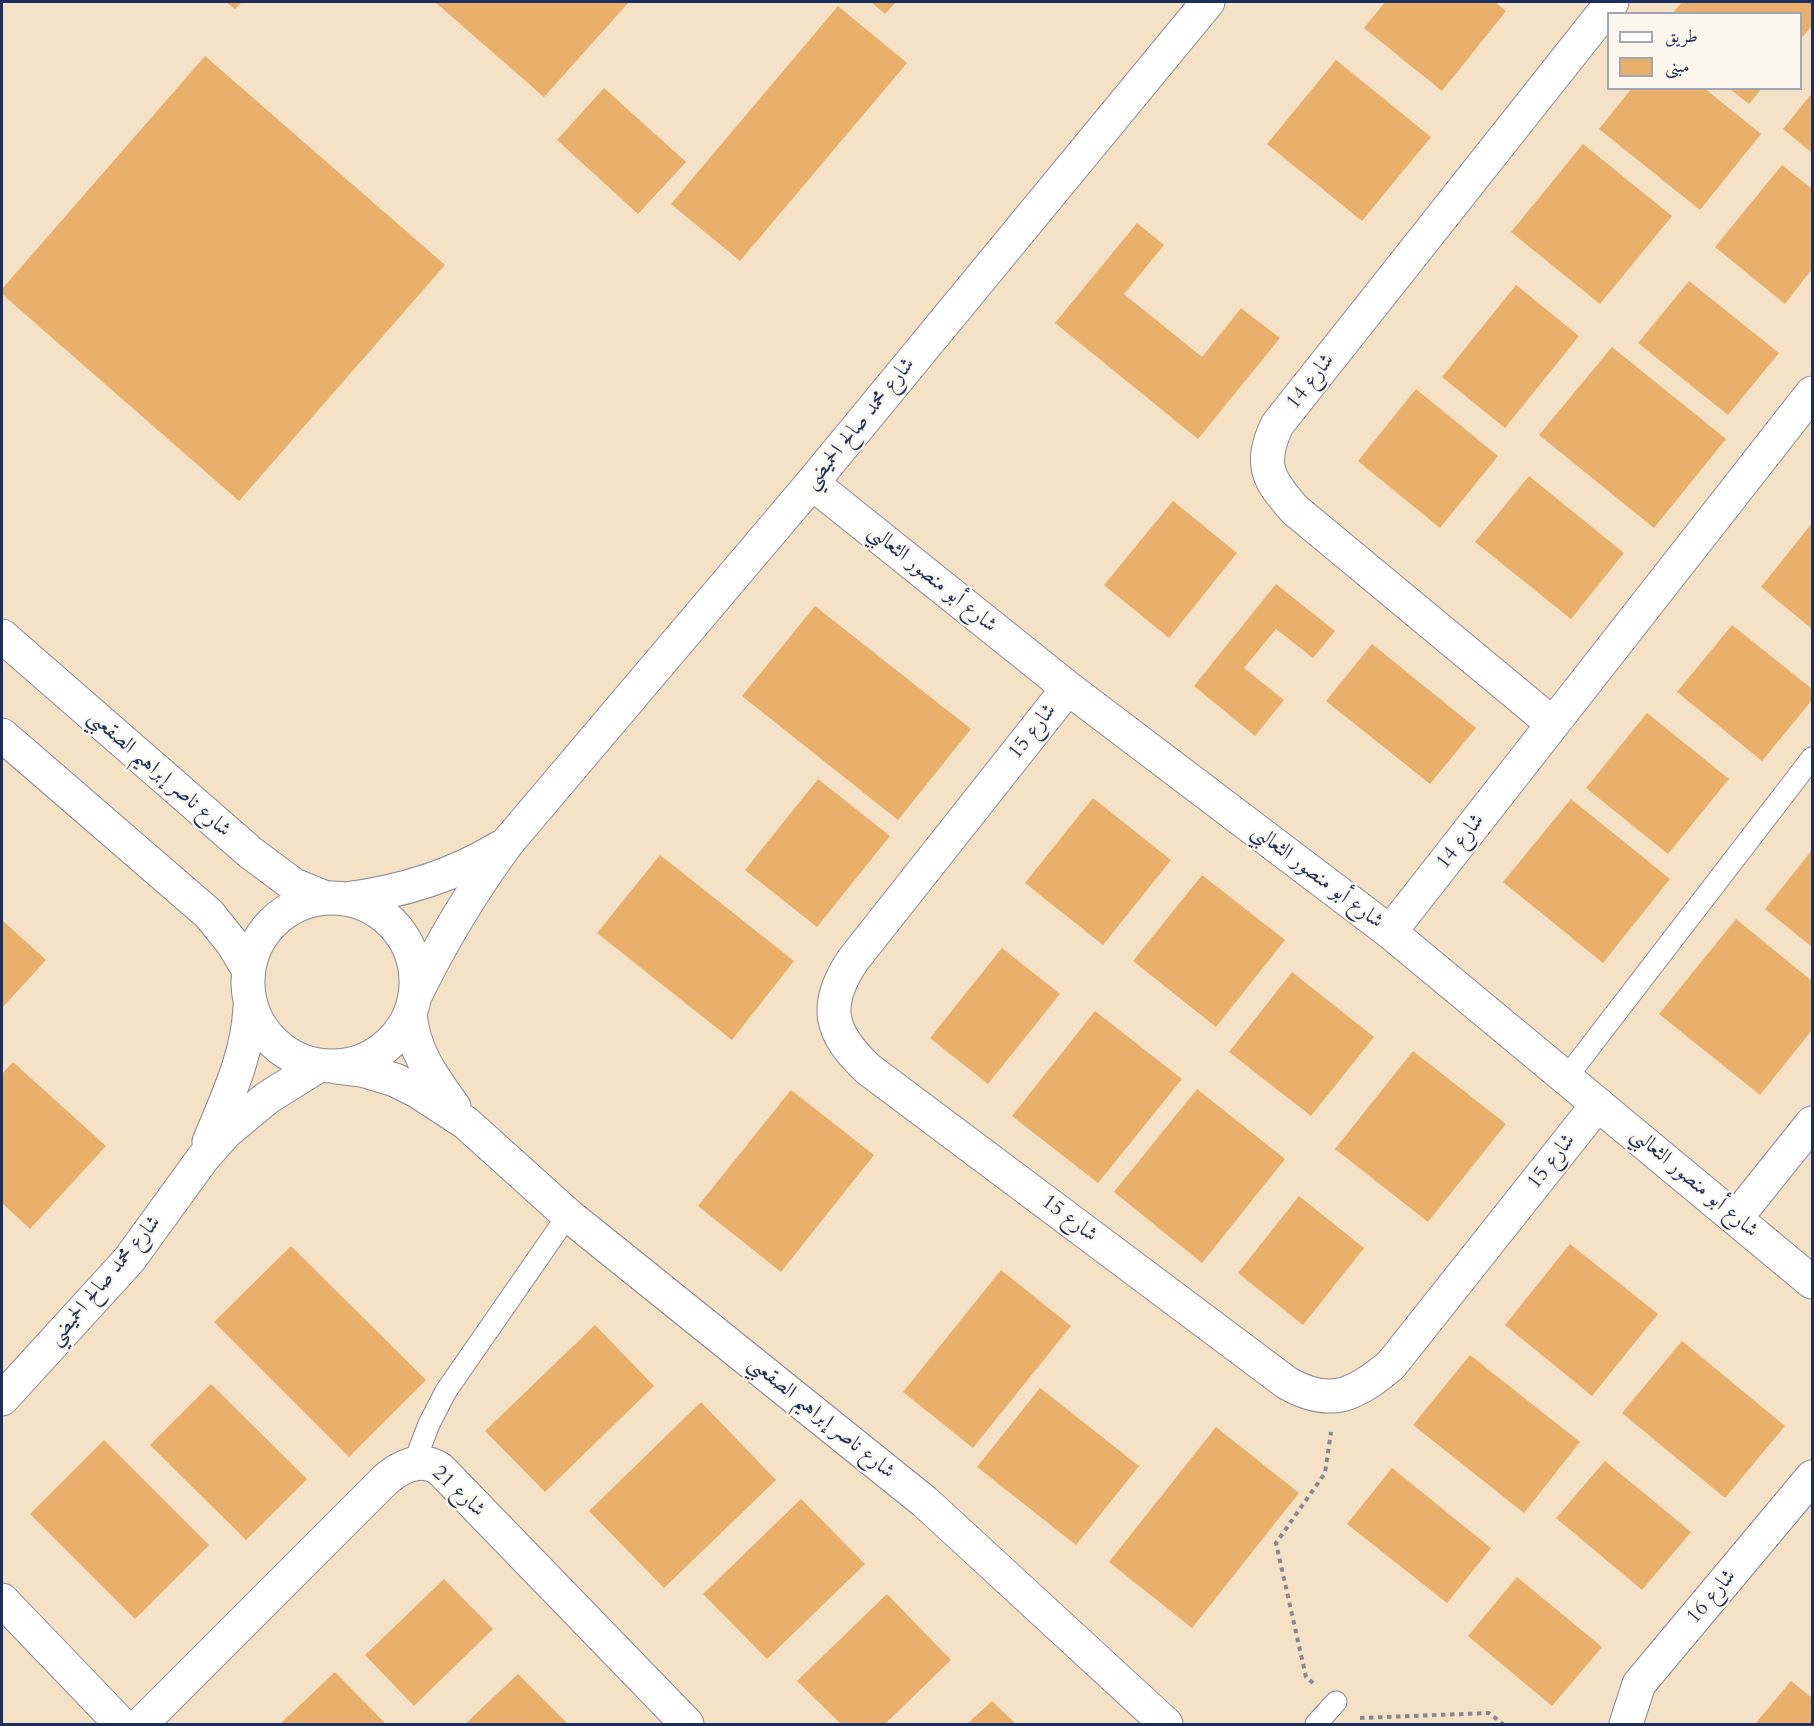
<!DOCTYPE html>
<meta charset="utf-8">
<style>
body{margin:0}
#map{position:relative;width:1814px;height:1726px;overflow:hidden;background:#f5e1c6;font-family:Cardo,Amiri,serif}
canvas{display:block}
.frame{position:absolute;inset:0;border:3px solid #1b2f5e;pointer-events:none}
.legend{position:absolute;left:1607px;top:12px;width:195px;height:78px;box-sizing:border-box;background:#fbf7ec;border:2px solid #a1a7b3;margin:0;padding:8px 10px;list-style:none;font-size:18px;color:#1b2f5e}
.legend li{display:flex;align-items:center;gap:12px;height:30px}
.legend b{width:30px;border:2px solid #a1a7b3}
</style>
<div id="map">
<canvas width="1814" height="1726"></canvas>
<div class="frame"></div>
<ul class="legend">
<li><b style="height:8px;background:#fff"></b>طريق</li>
<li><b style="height:16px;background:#e8b06b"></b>مبنى</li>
</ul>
</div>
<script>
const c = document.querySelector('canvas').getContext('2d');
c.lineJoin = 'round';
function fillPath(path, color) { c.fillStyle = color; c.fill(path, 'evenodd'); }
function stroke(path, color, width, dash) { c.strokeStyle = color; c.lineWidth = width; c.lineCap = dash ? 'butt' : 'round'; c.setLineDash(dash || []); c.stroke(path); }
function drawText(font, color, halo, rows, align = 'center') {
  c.font = font + ' Cardo,Amiri,serif'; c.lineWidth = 4.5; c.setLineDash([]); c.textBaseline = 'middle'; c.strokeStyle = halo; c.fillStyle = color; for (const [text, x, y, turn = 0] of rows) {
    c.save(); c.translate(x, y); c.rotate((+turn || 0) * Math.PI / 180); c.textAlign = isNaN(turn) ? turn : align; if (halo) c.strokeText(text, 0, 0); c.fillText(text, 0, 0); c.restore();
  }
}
fillPath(new Path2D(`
 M226 2H242L235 9Z
 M435 2H629L544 97Z
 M871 2H896L885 14Z
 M1385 2H1495L1506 11 1442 91 1364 28Z
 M1682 2H1812V26L1800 40V14H1672Z
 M838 6 907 63 740 261 671 204Z
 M205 56 445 265 239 501 2 294V289Z
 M1336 60 1431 137 1362 221 1267 144Z
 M604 88 686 162 638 214 557 140Z
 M1632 88H1704L1761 134 1700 210 1599 129Z
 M1729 88H1762L1749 104Z
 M1812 93V153L1783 129Z
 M1583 144 1672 216 1600 304 1511 232Z
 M1782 165 1812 189V269L1785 304 1715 247Z
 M1137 223 1164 245 1124 294 1202 357 1241 308 1280 338 1198 439 1055 323Z
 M1689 281 1779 353 1728 415 1638 343Z
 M1516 285 1579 336 1505 428 1442 377Z
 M1612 347 1726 439 1654 528 1539 435Z
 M1416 389 1498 456 1440 528 1358 461Z
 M1529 476 1624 553 1571 619 1475 542Z
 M1173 501 1237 553 1169 638 1104 585Z
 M1812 523V629L1761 587Z
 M1276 584 1335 631 1313 658 1276 629 1244 668 1284 700 1255 736 1194 686Z
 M815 606 971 729 898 820 742 696Z
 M1732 625 1812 689V700L1762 761 1677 692Z
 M1372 644 1476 728 1430 784 1326 701Z
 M1647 713 1729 779 1668 854 1586 788Z
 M818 779 890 836 817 927 745 870Z
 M1093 798 1171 860 1103 945 1025 883Z
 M1571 799 1670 879 1603 963 1503 882Z
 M1812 850V947L1765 909Z
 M660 855 794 961 732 1040 597 933Z
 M1202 875 1285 940 1216 1027 1133 961Z
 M1736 919 1812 981V1030L1760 1095 1659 1014Z
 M2 920 46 960 2 1008Z
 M1002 948 1060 994 988 1084 930 1038Z
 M1292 972 1374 1037 1311 1116 1229 1052Z
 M1095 1011 1182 1079 1098 1183 1012 1116Z
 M1413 1051 1506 1124 1428 1222 1335 1149Z
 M13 1062 106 1146 30 1229 2 1203V1074Z
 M1197 1089 1285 1159 1202 1263 1114 1192Z
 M791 1090 874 1155 781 1272 698 1206Z
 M1299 1196 1364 1248 1303 1325 1238 1273Z
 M1570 1244 1658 1314 1592 1396 1505 1325Z
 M291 1246 426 1380 349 1457 214 1322Z
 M1001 1270 1071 1326 973 1448 903 1392Z
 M595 1325 654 1386 545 1492 485 1431Z
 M1682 1341 1785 1426 1725 1498 1622 1413Z
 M1470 1355 1580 1442 1524 1513 1413 1425Z
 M211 1384 307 1479 246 1540 150 1445Z
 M1040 1388 1139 1466 1076 1545 977 1467Z
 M701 1402 776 1480 664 1588 589 1511Z
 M1216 1427 1299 1493 1192 1628 1109 1562Z
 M104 1440 209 1545 135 1619 30 1514Z
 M1605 1461 1691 1532 1642 1590 1556 1518Z
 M1392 1468 1491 1548 1447 1603 1347 1524Z
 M801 1499 865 1564 767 1659 703 1594Z
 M1517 1577 1602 1647 1552 1706 1468 1636Z
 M444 1579 493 1629 414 1706 365 1655Z
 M887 1594 951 1660 885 1724H841L797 1681Z
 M335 1672 386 1724H280Z
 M518 1674 568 1724H465Z
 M1791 1681 1812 1698V1724H1755Z
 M992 1701 1016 1724H967Z`), '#e8b06b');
const service = new Path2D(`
 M1566 1078 1812 758
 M414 1463 429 1424 446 1391 568 1215
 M1316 1724 1336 1702`);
const minor = new Path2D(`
 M812 483 1068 688 1390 932 1812 1282
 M1068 688 853 960C822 1006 830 1033 868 1069L1287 1383C1331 1408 1355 1395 1391 1365L1598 1104
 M1553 724 1295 510C1267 479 1259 464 1277 425L1612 2
 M1390 932 1812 393
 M410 1014C414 1053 432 1076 454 1107
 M337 1067 362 1070 395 1080 417 1091 466 1123 568 1215 925 1502 1166 1724
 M1736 1218 1812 1123
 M2 1600 121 1724
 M141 1724 385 1480C401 1466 421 1456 440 1469L687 1724
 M1626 1724 1639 1684 1812 1477`);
const tertiary = new Path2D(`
 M2 636 251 853 294 885 326 898
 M2 735 209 914 233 944 248 969
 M248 982a84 84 0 1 1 168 0a84 84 0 1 1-168 0Z
 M345 899C401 892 451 877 499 848
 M415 996C442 941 472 891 508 842L812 483 1208 2
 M209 1142C227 1098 248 1055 250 1007
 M2 1399 129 1260 203 1158 226 1132 267 1098 318 1066`);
stroke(service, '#888892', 23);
stroke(minor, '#888892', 35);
stroke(tertiary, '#888892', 35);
stroke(new Path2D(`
 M1313 1683 1306 1677 1276 1543 1325 1473 1331 1432
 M1360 1718 1489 1713 1503 1724`), '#888892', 4, [4.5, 4.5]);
stroke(service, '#fff', 21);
stroke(minor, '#fff', 33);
stroke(tertiary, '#fff', 33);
drawText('21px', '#1b2f5e', '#fbf7ec', [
 ["شارع 14",1311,382,-52],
 ["شارع محمد صالح الحميضي",860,424,-51],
 ["شارع أبو منصور الثعالبي",932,579,39],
 ["شارع 15",1033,732,-52],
 ["شارع ناصر إبراهيم الصقعبي",159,774,41],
 ["شارع 14",1461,842,-52],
 ["شارع أبو منصور الثعالبي",1317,877,37],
 ["شارع 15",1552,1162,-52],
 ["شارع أبو منصور الثعالبي",1694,1183,40],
 ["شارع 15",1069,1219,37],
 ["شارع محمد صالح الحميضي",105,1281,-50],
 ["شارع ناصر إبراهيم الصقعبي",821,1418,39],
 ["شارع 21",458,1492,43],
 ["شارع 16",1712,1597,-50]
]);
</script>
